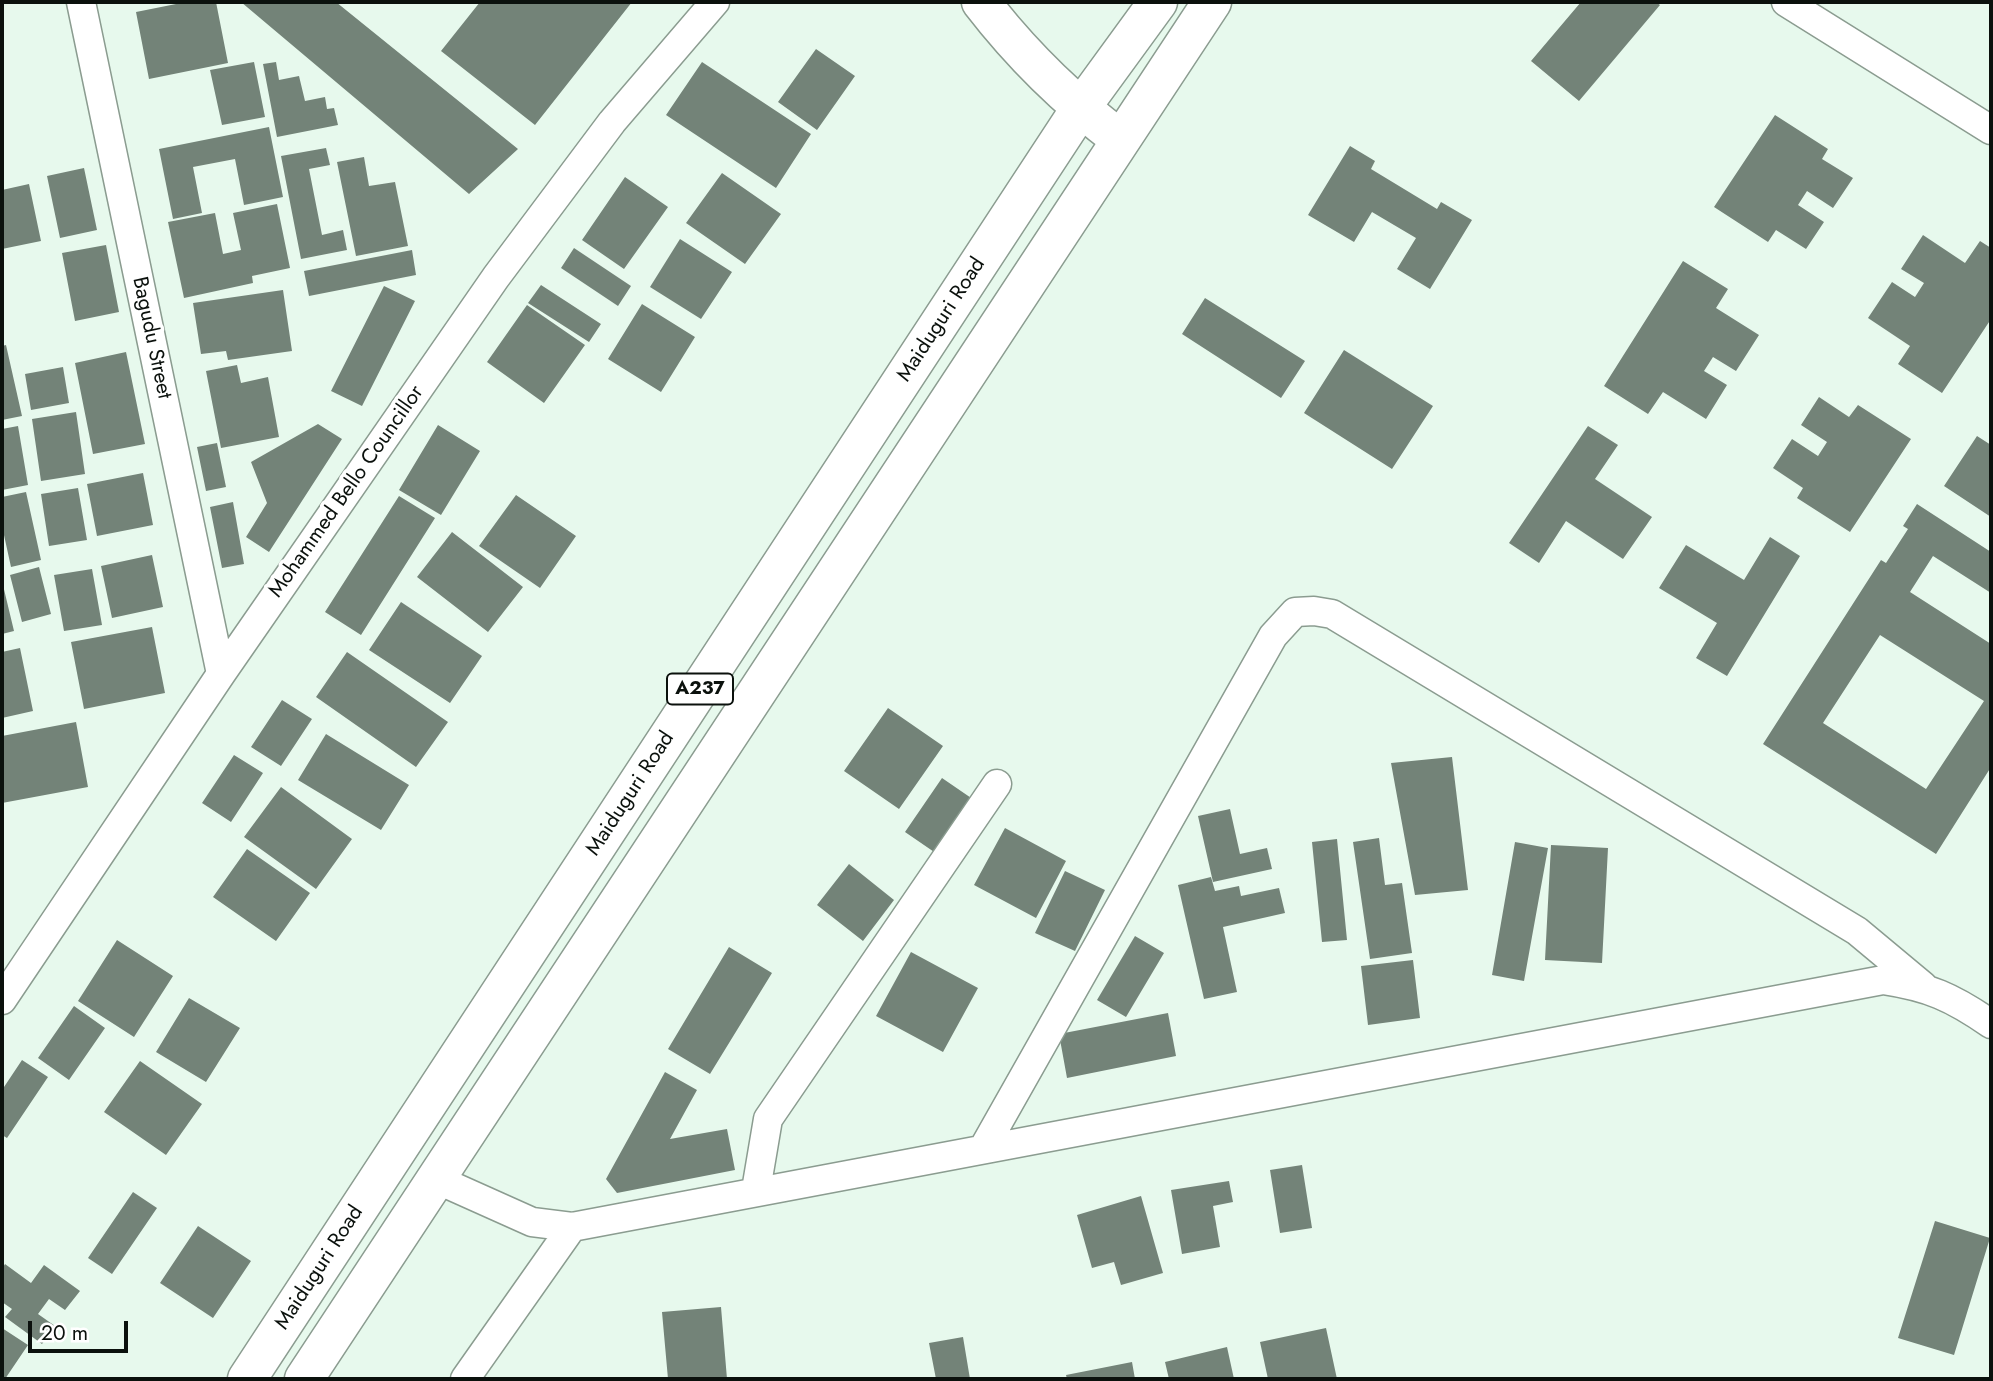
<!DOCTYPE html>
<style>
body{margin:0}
#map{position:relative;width:1993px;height:1381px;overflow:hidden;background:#e7f9ed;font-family:Jost,sans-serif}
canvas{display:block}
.frame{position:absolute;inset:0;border:4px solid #0b110d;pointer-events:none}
.scale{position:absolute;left:28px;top:1321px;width:100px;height:32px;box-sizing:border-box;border:4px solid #0b110d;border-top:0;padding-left:9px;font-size:21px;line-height:24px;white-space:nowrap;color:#0b110d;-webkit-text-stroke:5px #fff;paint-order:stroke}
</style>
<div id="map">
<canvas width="1993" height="1381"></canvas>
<div class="frame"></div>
<div class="scale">20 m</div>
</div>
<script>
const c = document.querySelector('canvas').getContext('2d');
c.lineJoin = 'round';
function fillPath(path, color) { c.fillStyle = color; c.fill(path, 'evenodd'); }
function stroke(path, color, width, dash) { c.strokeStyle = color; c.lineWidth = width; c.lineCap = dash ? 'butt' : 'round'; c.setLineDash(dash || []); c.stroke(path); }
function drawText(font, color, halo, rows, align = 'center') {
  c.font = font + ' Jost,sans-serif'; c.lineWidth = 7; c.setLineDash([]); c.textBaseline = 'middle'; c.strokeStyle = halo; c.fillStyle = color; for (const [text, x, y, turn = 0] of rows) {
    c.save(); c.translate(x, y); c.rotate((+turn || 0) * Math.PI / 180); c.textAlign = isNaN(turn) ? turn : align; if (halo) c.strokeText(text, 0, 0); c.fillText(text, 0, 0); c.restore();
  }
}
fillPath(new Path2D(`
 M186 2H216L228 63 149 79 136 12Z
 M241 2H336L518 149 469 194Z
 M480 2H632L535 125 441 51Z
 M1581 2H1656L1660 5 1579 101 1531 61Z
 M816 49 855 76 817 130 778 102Z
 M254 62 265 117 222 125 210 70Z
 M276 62 279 80 299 76 305 101 325 97 327 109 334 108 338 125 277 137 263 64Z
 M702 62 811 134 776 188 666 115Z
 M1775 115 1828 149 1822 159 1853 178 1833 208 1807 191 1798 205 1824 222 1806 249 1776 230 1768 242 1714 207Z
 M269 127 283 197 244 205 235 159 193 167 202 213 173 219 159 149Z
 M1350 146 1375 161 1371 169 1437 209 1441 202 1472 220 1430 289 1397 269 1416 238 1372 212 1354 242 1308 215Z
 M326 148 330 165 309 169 322 235 343 230 347 250 301 259 281 156Z
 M364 157 369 186 395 182 408 246 356 256 337 162Z
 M84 168 97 230 60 238 47 176Z
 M722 173 781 214 745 264 686 223Z
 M625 177 668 207 624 269 582 240Z
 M29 184 41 241 2 249V190Z
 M277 204 290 268 252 276 253 283 184 298 168 222 215 213 223 254 241 250 233 213Z
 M1923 235 1965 263 1980 241 1991 248V319L1942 393 1898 364 1910 346 1868 318 1892 282 1915 297 1924 283 1901 269Z
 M680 239 732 272 701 319 650 287Z
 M106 245 119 312 75 321 62 253Z
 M574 248 631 286 618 306 561 268Z
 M412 250 416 275 309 296 304 271Z
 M1683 261 1728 289 1716 308 1759 335 1736 371 1713 357 1704 371 1727 385 1706 419 1663 392 1648 414 1604 386Z
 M541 285 601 324 589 342 528 303Z
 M384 286 415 301 362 406 331 391Z
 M283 290 292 351 228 360 226 351 201 354 193 303Z
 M1205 298 1305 361 1281 398 1182 334Z
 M642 304 695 337 661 392 608 359Z
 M527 305 585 345 544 403 487 362Z
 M6 345 22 416 2 420V346Z
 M1344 350 1433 406 1392 469 1304 413Z
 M126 352 145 444 93 454 75 363Z
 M237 365 241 383 268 377 279 437 221 448 206 371Z
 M63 367 69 403 31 410 25 374Z
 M1819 397 1849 417 1858 405 1911 439 1850 532 1797 498 1803 488 1773 468 1792 439 1818 456 1827 442 1801 425Z
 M76 412 85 474 41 481 32 419Z
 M318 424 342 439 269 552 246 537 267 503 251 462Z
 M438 425 480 451 441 515 399 490Z
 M18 426 28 485 2 490V429Z
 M1588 426 1618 445 1595 479 1652 517 1623 559 1566 521 1539 563 1509 543Z
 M1977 436 1991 445V517L1944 486Z
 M217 443 226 487 206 491 197 447Z
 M143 473 153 525 97 536 87 484Z
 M78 488 87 540 49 546 41 494Z
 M26 492 41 560 11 567 2 526V497Z
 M516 495 576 536 540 588 479 546Z
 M399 496 435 518 361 635 325 612Z
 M233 502 244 564 222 568 210 507Z
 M1917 504 1991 552V593L1933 556 1910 592 1991 644V767L1936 854 1763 744 1881 560 1886 563 1908 529 1903 526ZM1880 635 1984 701 1926 789 1823 723Z
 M452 532 523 587 488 632 417 577Z
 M1770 537 1800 556 1727 676 1696 658 1717 623 1659 588 1686 545 1744 580Z
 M152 555 163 607 112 618 101 566Z
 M39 567 51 614 22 622 10 575Z
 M92 569 102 625 64 631 54 575Z
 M2 581 14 631 2 634Z
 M401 602 482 656 450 703 369 650Z
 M152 627 165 693 84 709 71 642Z
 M20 648 33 711 2 718V652Z
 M347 652 448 722 416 767 316 697Z
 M282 700 312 719 281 766 251 747Z
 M888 708 943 746 899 809 844 771Z
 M76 722 88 787 2 803V736Z
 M326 734 409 785 381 830 298 780Z
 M234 755 263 773 231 822 202 803Z
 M1452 757 1468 890 1415 895 1391 763Z
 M942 778 977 802 940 856 905 832Z
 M281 787 352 839 316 889 244 837Z
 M1230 809 1240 854 1267 848 1272 869 1213 882 1198 816Z
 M1005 828 1066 861 1036 918 974 885Z
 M1379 838 1385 885 1402 883 1412 953 1370 959 1353 842Z
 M1337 839 1347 940 1322 942 1312 842Z
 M1515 842 1548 848 1524 981 1492 975Z
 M1551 845 1608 848 1602 963 1545 960Z
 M247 849 310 893 276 941 213 897Z
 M849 864 894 900 863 941 817 905Z
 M1065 871 1105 890 1075 951 1035 933Z
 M1211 877 1215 891 1239 886 1241 896 1279 888 1285 913 1223 927 1237 992 1204 999 1178 885Z
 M1135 936 1164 953 1126 1017 1097 1000Z
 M117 940 173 976 134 1037 78 1001Z
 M729 947 772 973 710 1074 668 1049Z
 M911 952 978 988 943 1052 876 1016Z
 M1413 960 1420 1018 1368 1025 1361 966Z
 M189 998 240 1028 206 1082 156 1052Z
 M74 1006 105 1028 69 1080 38 1058Z
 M1168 1013 1176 1056 1067 1078 1059 1034Z
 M22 1060 48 1077 7 1138 2 1135V1090Z
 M140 1061 202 1104 166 1155 104 1112Z
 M665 1072 697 1090 670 1139 727 1129 735 1170 617 1193 606 1179Z
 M1302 1165 1312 1228 1280 1233 1270 1170Z
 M1229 1181 1233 1202 1213 1206 1220 1247 1182 1254 1171 1190Z
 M133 1192 157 1208 112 1274 88 1258Z
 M1141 1196 1163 1273 1121 1285 1114 1262 1092 1268 1077 1215Z
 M1935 1221 1990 1238 1954 1355 1898 1338Z
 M198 1226 251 1261 213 1318 160 1283Z
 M5 1264 31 1283 44 1265 80 1291 65 1310 49 1299 38 1314 55 1326 42 1344 5 1317 12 1309 2 1302V1269Z
 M721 1307 727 1379H668L662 1312Z
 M2 1328 28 1345 5 1379H2Z
 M1326 1328 1337 1379H1268L1260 1342Z
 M963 1337 970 1379H936L929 1343Z
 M1227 1347 1234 1379H1169L1165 1362Z
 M1132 1362 1135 1379H1067L1066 1375Z`), '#738378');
const street = new Path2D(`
 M81 2 221 674
 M1786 2 1991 130
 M2 1000 221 674 496 277 612 122 715 2
 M983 1149 1273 636 1295 612 1314 611 1332 614 1857 931 1923 986
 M436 1179 532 1222 572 1227 1883 980C1929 987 1952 997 1991 1024
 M756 1190 768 1119 997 784
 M465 1379 572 1227`);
const secondary = new Path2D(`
 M981 2C1021 54 1068 100 1120 139`);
const highway = new Path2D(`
 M247 1379 1080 109 1158 2
 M304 1379 1212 2`);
stroke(street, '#8b9c90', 31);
stroke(secondary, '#8b9c90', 41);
stroke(highway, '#8b9c90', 41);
stroke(street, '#fff', 28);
stroke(secondary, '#fff', 38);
stroke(highway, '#fff', 38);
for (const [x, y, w] of [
 [700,689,66]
]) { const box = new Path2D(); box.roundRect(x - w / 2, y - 15.5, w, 31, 5); c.fillStyle = '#fff'; c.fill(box); stroke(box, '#0b110d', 2); }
drawText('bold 19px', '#0b110d', null, [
 ["A237",700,689]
]);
drawText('21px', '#0b110d', '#fff', [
 ["Maiduguri Road",942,320,-57],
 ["Bagudu Street",151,338,78],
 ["Mohammed Bello Councillor",347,492,-55],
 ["Maiduguri Road",631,794,-57],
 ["Maiduguri Road",320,1268,-57]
]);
</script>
